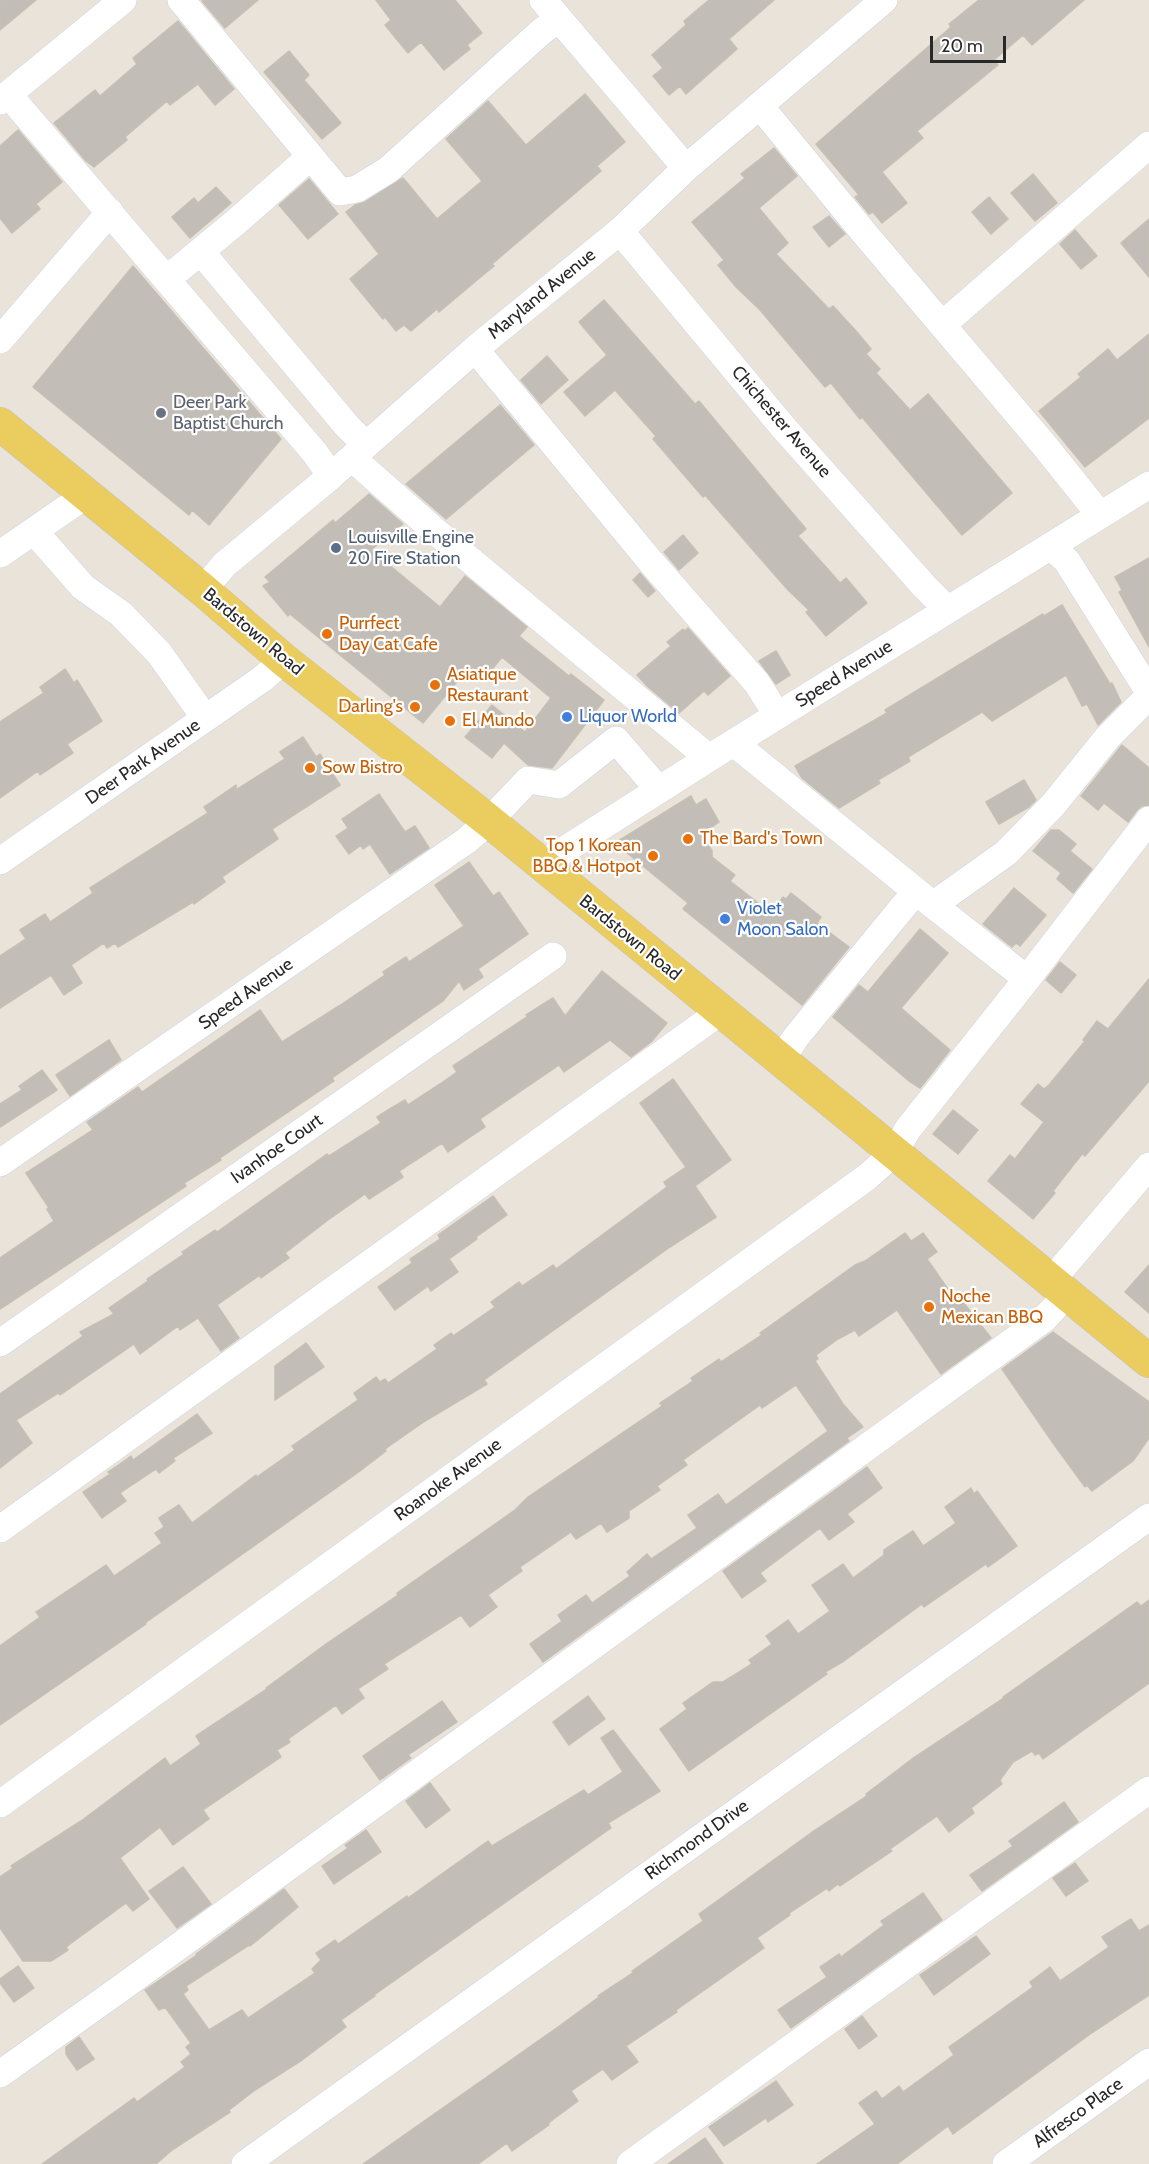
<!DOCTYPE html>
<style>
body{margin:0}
#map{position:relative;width:1149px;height:2164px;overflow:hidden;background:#eae3da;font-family:Cabin,sans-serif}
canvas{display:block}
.scale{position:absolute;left:930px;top:36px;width:76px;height:27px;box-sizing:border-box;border:3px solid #282828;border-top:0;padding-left:8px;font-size:18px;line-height:21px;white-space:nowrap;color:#282828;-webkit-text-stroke:4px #fff;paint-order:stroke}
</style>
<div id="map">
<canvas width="1149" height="2164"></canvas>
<div class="scale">20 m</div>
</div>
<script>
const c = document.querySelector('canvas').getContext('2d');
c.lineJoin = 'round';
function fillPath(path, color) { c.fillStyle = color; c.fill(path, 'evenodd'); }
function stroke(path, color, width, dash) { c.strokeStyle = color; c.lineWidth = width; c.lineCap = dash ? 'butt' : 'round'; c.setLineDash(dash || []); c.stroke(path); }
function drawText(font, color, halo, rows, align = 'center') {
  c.font = font + ' Cabin,sans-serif'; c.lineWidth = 4.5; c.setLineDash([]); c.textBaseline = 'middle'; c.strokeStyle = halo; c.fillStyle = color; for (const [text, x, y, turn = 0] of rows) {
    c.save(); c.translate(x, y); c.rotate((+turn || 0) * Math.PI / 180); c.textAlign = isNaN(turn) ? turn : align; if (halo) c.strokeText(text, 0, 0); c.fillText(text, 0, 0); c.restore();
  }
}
const building = new Path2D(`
 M0 0H36L0 30Z
 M203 0H258L225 28 202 1Z
 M376 0H455L482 33 467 45 470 49 444 70 421 42 408 53 385 25 391 20Z
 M709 0H774L729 39 737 49 686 94 680 86 669 95 653 76 663 68 652 55 686 25 684 21Z
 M979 0H1084L1032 45 1023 35 994 60 998 65 917 131 923 138 882 172 907 203 882 223 873 212 869 214 855 197 859 195 816 144 951 27 949 24Z
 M178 21 234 89 215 105 198 84 170 105 167 101 125 137 127 140 94 167 86 161 54 123 95 90 100 96 137 64 133 58Z
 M289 51 309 75 304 80 341 123 322 139 264 72Z
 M585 94 625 142 597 166 601 171 492 264 494 266 477 280 439 312 437 309 411 331 404 325 396 331 385 317 383 319 350 279 379 254 346 212 355 205 365 202 403 178 437 219 482 181 446 139 488 101 526 145Z
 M18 130 62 182 36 204 40 209 12 233 0 218V146Z
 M774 148 797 176 759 208 788 243 776 254 829 309 833 306 856 331 871 349 866 354 880 369 876 373 910 410 928 394 1012 493 962 535 862 417 860 419 831 383 825 387 760 310 736 287 718 265 724 260 692 222 745 178 741 174Z
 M1033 174 1057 203 1035 221 1011 193Z
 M309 179 338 214 308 239 279 205Z
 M216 187 231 203 190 238 172 217 194 198 198 203Z
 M989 197 1008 219 991 234 972 212Z
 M829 216 845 234 829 247 813 227Z
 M1149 219V277L1121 243Z
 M1075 230 1097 256 1081 269 1060 244Z
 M133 266 281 439 209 525 192 510 189 515 33 387Z
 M604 300 695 404 699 401 773 490 806 529 798 536 825 566 840 583 846 578 867 603 826 636 806 612 809 610 788 590 705 495 703 497 653 439 656 436 615 390 585 416 564 392 607 355 579 322Z
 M1149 334V418L1085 467 1039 411 1081 377 1078 374 1108 349 1117 360Z
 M547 356 568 380 541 404 521 380Z
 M500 405 534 445 446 519 406 484Z
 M369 494 403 524 371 550 440 607 465 576 527 627 519 636 569 676 571 674 604 700 552 768 528 765 504 743 492 758 465 737 492 705 525 732 551 698 502 657 485 678 469 667 423 723 290 614 288 616 263 586 270 582 265 577 333 520 335 523Z
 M683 535 698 553 679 570 664 552Z
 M1149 558V647L1119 592 1122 590 1115 577Z
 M640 573 655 591 648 597 633 580Z
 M1062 605 1110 684 1112 683 1121 702 1098 725 1087 704 1082 706 1066 675 992 721 982 712 908 757 910 761 878 780 880 783 839 808 802 778 795 766 887 713 885 710 1005 637 1043 614 1044 616Z
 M688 628 730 676 708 695 704 691 679 713 647 686 637 675 671 646 667 642 683 629 685 631Z
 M776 651 790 675 776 684 759 661Z
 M65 669 74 683 77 680 102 721 67 744 73 753 40 775 38 771 0 798V722L44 693 40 687Z
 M303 737 316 757 320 754 340 785 272 829 278 839 222 877 225 882 194 904 193 902 118 947 115 943 107 948 104 943 71 965 82 983 64 995 51 975 0 1008V956L26 939 20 930 45 914 50 922 93 893 90 888 208 813 204 807 236 785V790L285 759 280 752Z
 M1122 745 1149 768V805L1142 806 1137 810 1128 822 1104 803 1098 810 1081 796Z
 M1024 780 1036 800 1029 807 999 824 986 802Z
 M379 794 405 832 415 826 429 848 390 874 370 844 363 849 361 845 349 854 336 836 348 828 342 819Z
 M691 796 696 805 706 799 719 822 702 834 712 851V857L735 875 730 881 771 913 783 897 786 899 791 893 821 917 817 923 849 947 802 1005 683 909 688 903 615 843Z
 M1051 830H1059L1076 844 1070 851 1092 869 1073 893 1057 879 1061 873 1033 851Z
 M469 862 493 896 499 892 528 934 478 969 483 977 464 990 459 981 443 1001 332 1078 334 1081 220 1158 221 1160 184 1183 186 1186 0 1309V1258L54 1221 47 1209 49 1208 26 1173 93 1130 87 1122 138 1087 142 1092 260 1010 282 1042 339 1006 385 975 383 972 406 957 409 962 464 926 435 885Z
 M1014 888 1046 915 1020 946 1016 943 1012 947 983 924Z
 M920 929 948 953 901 1008 950 1050 920 1088 909 1081 833 1017 859 985 868 992Z
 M1060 962 1076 975 1061 993 1046 980Z
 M602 971 667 1023 651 1042 631 1057 610 1040 564 1072 559 1065 480 1119 485 1127 448 1152 442 1143 399 1171 403 1177 369 1199 365 1194 328 1220 285 1253 289 1258 261 1278 260 1275 217 1305 239 1338 221 1351 198 1318 180 1330 178 1326 140 1354 134 1344 60 1395 58 1393 16 1420 32 1443 0 1468V1394L83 1336 80 1332 114 1314 109 1308 148 1281 147 1279 184 1254 182 1252 215 1230 217 1232 327 1154 329 1156 381 1123 377 1117 388 1110 405 1100 408 1105 440 1084 457 1072 453 1066 527 1017 526 1015 553 998 565 1016Z
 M1149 979V1081L1085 1156 1082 1154 1053 1191 1055 1193 1033 1219 988 1181 1010 1155 1015 1159 1044 1122 1021 1104 1038 1084 1044 1089 1049 1085 1085 1041 1083 1040 1097 1021 1108 1029Z
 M109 1040 121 1060 70 1096 56 1075Z
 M42 1070 57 1090 0 1127V1104L22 1090 19 1086Z
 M673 1079 731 1160 695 1186 716 1217 670 1247 484 1380 487 1384 425 1421 385 1449 386 1451 360 1471 145 1623 146 1624 0 1725V1646L40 1617 36 1612 106 1565 114 1576 162 1543 155 1533 164 1527 159 1518 179 1505 192 1523 256 1475 257 1477 295 1450 292 1446 358 1400 354 1393 376 1377 380 1382 385 1379 388 1383 437 1349 434 1345 451 1333 453 1336 495 1307 491 1302 519 1282 522 1286 553 1265 556 1269 667 1187 664 1182 686 1167 640 1103Z
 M953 1110 978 1130 958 1154 933 1134Z
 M493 1196 507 1215 476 1237 477 1239 449 1259 458 1272 431 1291 428 1286 395 1310 378 1287 412 1263 410 1259 440 1239 438 1235Z
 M905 1233 911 1241 923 1233 937 1252 927 1259 952 1295 956 1293 991 1338 941 1374 897 1310 859 1336 855 1330 838 1339 816 1355 818 1359 815 1361 843 1404 863 1427 847 1438 849 1441 543 1662 530 1644 562 1621 558 1615 586 1595 592 1603 630 1576 627 1572 647 1554 651 1559 697 1528 688 1515 718 1494 726 1505 828 1431 796 1385 762 1408 760 1405 683 1460 687 1465 657 1486 660 1490 629 1511V1518L607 1532 601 1523 576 1539 571 1532 520 1567 522 1571 488 1595 497 1607 470 1627 461 1615 384 1664 388 1669 358 1689 364 1698 342 1714 336 1705 288 1739 290 1742 277 1750 281 1757 203 1810 209 1819 173 1845 160 1827 120 1858 149 1899 133 1911 126 1903 66 1947 68 1950 51 1961H23L0 1928V1877L13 1868 11 1866 81 1821 165 1758 170 1766 201 1744 196 1736 267 1689 266 1688 326 1644 398 1595 397 1593 515 1510 528 1497 662 1406 660 1403 693 1381 691 1378 719 1359 721 1362 762 1335 760 1333 855 1265 865 1261Z
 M1149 1265V1313L1125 1292Z
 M1053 1332 1149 1402V1438L1133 1461 1092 1491 1087 1485 1085 1487 1053 1443 1002 1369Z
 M306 1343 324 1367 275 1400V1366Z
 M197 1414 212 1433 173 1458 175 1461 159 1473 156 1469 120 1493 126 1501 102 1518 83 1492 110 1474 108 1472 120 1464 131 1456 133 1460Z
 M867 1467 882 1488 847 1514 854 1522 829 1540 820 1528 760 1573 766 1581 742 1598 723 1571Z
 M971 1488 974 1494 977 1491 1017 1546 988 1567 986 1564 924 1607 922 1604 844 1661 825 1672 827 1674 689 1771 660 1729 687 1709 683 1703 713 1682H723L752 1664 749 1660 772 1644 766 1636 788 1620 798 1634 830 1611 812 1585 843 1564 853 1578 884 1555V1550L913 1531 923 1546 956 1523 945 1507Z
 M1149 1600V1683L1043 1759 1039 1753 1035 1755 1032 1751 1013 1762 1000 1780 1002 1784 971 1808 974 1813 949 1832 937 1816 890 1849 892 1851 840 1886 838 1884 829 1891 827 1888 789 1913 790 1915 757 1938 764 1948 676 2010 677 2012 626 2046 638 2062 612 2080 603 2069 571 2091 578 2101 551 2121 548 2124 549 2125 512 2151 507 2143 478 2164H363L558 2027 599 1997 598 1996 633 1973 632 1971 703 1921 699 1914 811 1833 867 1796 866 1794 912 1759 1004 1698 1003 1697 1137 1602 1141 1606Z
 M588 1696 605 1719 569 1745 553 1722Z
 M442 1701 457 1722 408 1755 411 1758 380 1780 363 1756Z
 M613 1730 660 1791 608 1823 611 1828 374 1995 375 1996 341 2020 346 2027 302 2060 255 2090 229 2110 230 2112 172 2150 156 2164H42L134 2098 137 2102 185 2067 181 2062 191 2054 186 2047 191 2043 165 2007 159 2010 145 1990 197 1955 196 1954 284 1889 298 1907 250 1946 249 1945 186 1986 188 1990 183 1994 209 2030 242 2010 248 2018 315 1973 312 1969 321 1960 316 1953 335 1940 338 1944 407 1896 408 1898 488 1841 492 1846 584 1790 588 1795 623 1772 601 1738Z
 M430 1783 450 1810 426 1828 406 1801Z
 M1064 1802 1078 1822 982 1891 970 1875 1013 1846 1009 1841Z
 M366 1830 381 1852 334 1884 322 1866 348 1848 345 1845Z
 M1075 1863 1088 1881 1066 1896 1053 1878Z
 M183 1867 211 1904 177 1928 149 1891Z
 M923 1893 942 1920 791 2028 778 2010 827 1977 820 1967 839 1954 841 1957 884 1925 881 1921Z
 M1131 1919 1139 1931 1149 1925V1995L1093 2032 953 2134 948 2126 897 2164H817L875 2124 859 2103 876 2091 882 2099 899 2086 903 2092 954 2055 949 2047 1033 1987 1030 1982 1050 1967 1060 1981 1109 1947 1102 1937Z
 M976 1936 990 1954 934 1995 920 1975Z
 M18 1966 34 1988 14 2002 0 1983V1979Z
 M862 2016 877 2036 859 2049 845 2029Z
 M79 2037 94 2059 77 2070 66 2054V2047Z
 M776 2081 793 2105 768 2122 766 2118 724 2146 709 2127Z
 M705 2138 723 2164H668Z`);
fillPath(building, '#c2bdb7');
stroke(building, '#c5bfb4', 1.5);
const minor = new Path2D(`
 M181 0 340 192 357 189 388 170 542 31 559 19
 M543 0 686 168
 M8 94 315 453 331 476
 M0 101 123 0
 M760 106 865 234 1044 445 1100 515
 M620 231 783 427 924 586 947 609
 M201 252 347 426 366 445
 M167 279 236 222 310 157
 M942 325 1149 145
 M0 340 110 212
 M475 349 651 562 757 683 777 715
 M352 458 435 531 709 758
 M34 531 83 587 121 614 159 653 205 718
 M1050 546 1067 561 1149 692
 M0 554 86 495
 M203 590 224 565 331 476 475 349 620 231 686 168 884 0
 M734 743 933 905 1027 979
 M0 861 262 679 284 660
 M541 865 709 758 1149 485
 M933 905 1006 853 1053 805 1107 738 1149 696
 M780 1061 796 1037 916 891
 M0 1163 466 841 489 821 528 780 559 785 616 740 659 790
 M1051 1281 1149 1166
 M0 1343 553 956
 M0 1529 720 1012
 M0 1804 867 1177 894 1153 908 1129 1027 979 1149 820
 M0 2074 117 1991 1045 1318 1067 1294
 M245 2164 1149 1517
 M630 2164 1149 1790
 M1006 2164 1149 2062`);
const major = new Path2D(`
 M0 424 203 590 284 660 489 821 1149 1361`);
stroke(minor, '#cfd3e1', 28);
stroke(major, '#c3c3c3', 34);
stroke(minor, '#fff', 27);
stroke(major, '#ebcc5e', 33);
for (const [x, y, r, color] of [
 [161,413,6,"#6b7280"],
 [336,548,6,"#5c6f8a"],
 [327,634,6,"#e8710a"],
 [435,685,6,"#e8710a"],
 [415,707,6,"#e8710a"],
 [567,717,6,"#3f7fe0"],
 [450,721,6,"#e8710a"],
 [310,768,6,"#e8710a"],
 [688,839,6,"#e8710a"],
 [653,856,6,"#e8710a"],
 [725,919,6,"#3f7fe0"],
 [929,1307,6,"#e8710a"]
]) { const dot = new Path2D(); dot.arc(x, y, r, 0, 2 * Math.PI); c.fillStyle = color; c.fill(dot); stroke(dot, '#fff', 2); }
drawText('18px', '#282828', '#fff', [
 ["Maryland Avenue",542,294,-39],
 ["Chichester Avenue",781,422,49],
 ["Bardstown Road",253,632,40],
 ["Speed Avenue",844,674,-32],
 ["Deer Park Avenue",143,762,-35],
 ["Bardstown Road",630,938,39],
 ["Speed Avenue",246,994,-35],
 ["Ivanhoe Court",277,1149,-35],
 ["Roanoke Avenue",448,1480,-36],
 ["Richmond Drive",697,1840,-36],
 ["Alfresco Place",1078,2113,-36]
]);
drawText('18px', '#5b616d', '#fff', [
 ["Deer Park",173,403],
 ["Baptist Church",173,424]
], 'left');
drawText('18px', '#4e5e75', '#fff', [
 ["Louisville Engine",348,538],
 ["20 Fire Station",348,559]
], 'left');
drawText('18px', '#c56008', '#fff', [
 ["Purrfect",339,624],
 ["Day Cat Cafe",339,645],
 ["Asiatique",447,675],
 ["Restaurant",447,696],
 ["Darling's",403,707,"right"],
 ["El Mundo",462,721],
 ["Sow Bistro",322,768],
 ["The Bard's Town",700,839],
 ["Top 1 Korean",641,846,"right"],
 ["BBQ & Hotpot",641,867,"right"],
 ["Noche",941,1297],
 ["Mexican BBQ",941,1318]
], 'left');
drawText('18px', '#366cbe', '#fff', [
 ["Liquor World",579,717],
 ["Violet",737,909],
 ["Moon Salon",737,930]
], 'left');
</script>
